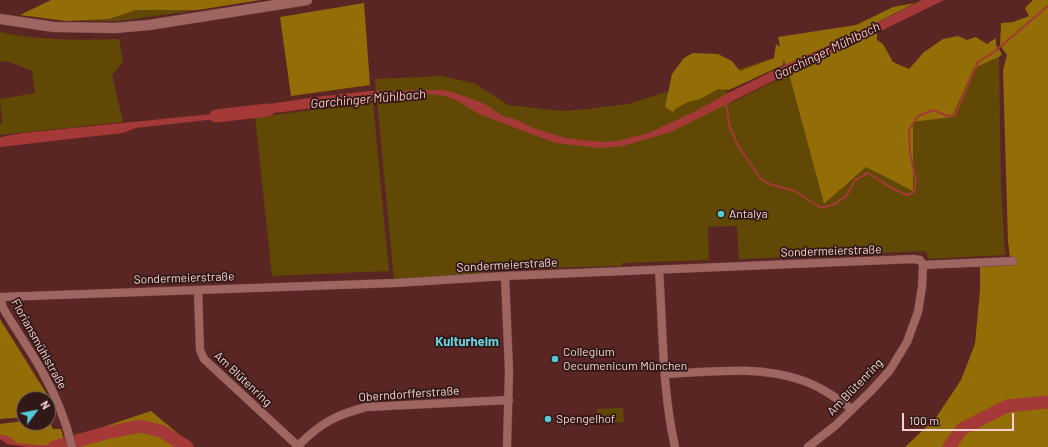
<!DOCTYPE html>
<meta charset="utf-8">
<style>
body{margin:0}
#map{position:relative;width:1048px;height:447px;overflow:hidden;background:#592624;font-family:Barlow,sans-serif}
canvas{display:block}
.north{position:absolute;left:16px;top:391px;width:40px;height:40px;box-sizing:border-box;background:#2f1816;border:1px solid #7e6260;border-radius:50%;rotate:58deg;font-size:11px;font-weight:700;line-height:16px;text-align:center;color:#f4d2cf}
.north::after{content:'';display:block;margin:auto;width:14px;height:18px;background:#52cbd7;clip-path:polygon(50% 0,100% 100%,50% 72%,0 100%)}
.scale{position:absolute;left:902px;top:413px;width:112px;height:18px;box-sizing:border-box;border:2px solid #f4d2cf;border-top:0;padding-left:5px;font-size:12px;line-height:14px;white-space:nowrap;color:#f4d2cf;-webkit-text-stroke:3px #2f1816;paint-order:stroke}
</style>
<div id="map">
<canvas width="1048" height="447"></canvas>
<div class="north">N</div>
<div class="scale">100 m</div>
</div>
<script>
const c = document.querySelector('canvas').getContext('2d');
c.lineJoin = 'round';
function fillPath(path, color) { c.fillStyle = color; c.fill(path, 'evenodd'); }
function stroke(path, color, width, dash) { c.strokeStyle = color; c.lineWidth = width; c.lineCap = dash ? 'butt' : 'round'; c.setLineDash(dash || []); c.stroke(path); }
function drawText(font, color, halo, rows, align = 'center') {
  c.font = font + ' Barlow,sans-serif'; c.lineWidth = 3.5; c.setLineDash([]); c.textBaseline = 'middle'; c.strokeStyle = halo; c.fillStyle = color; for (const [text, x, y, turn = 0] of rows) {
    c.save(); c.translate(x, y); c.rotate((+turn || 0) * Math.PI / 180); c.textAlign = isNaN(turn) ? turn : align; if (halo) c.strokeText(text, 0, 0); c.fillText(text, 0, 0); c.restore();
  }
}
fillPath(new Path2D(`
 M136 10H198L118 21H66L109 19Z
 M0 32C40 41 79 40 119 39L123 62 112 75 123 122 0 135V124L2 122 0 99 35 93 32 71 7 61 0 62Z
 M999 57 1001 187 1005 255 928 259 926 251 739 259 737 226 708 227 709 260 622 263V266L499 269 482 275 394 280 375 79 442 76 476 84 508 105 562 111 587 109 628 104 774 58 723 83 731 103 789 74 824 204 866 167 913 122 952 116 974 68Z
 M373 103 389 271 272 276 255 117Z
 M623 408 624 422 598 423 597 409Z`), '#614805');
fillPath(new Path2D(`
 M51 0H260L198 10H136L109 19 66 21 20 15Z
 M1033 0H1048V447H905L935 419 961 380 975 344 980 290V265L1010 259 1008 241 1003 70 1007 55 1000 45 1001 23 1013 22 1029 16 1025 8Z
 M364 3 370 85 291 96 280 17Z
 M915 3 855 34 785 65 784 59 783 65 729 90 718 89 700 99 688 102 675 109 673 112 665 107 672 74 684 58 693 53 718 54 732 61 740 71 774 58 776 44 780 47 778 37 856 25 893 7Z
 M877 33V40L883 44 893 62 909 69 924 52 943 39 958 36 967 40 976 37 987 44 996 38V45L1002 54 999 57 974 68 952 117 913 122V191L866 167 824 204 789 74 817 59Z
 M0 319 48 396 56 415H48V399H24V417L0 419Z
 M151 411 194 447H80L79 435Z
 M48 419 53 429H61L65 443C54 446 27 447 17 443 10 440 9 436 0 435V424L24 421V423H48Z`), '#936d05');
fillPath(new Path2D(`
 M922 0H944L877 33 817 59 671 132 623 146 599 148 555 143 479 114 458 101 445 96 430 94 380 99 283 112 252 115 250 107 315 97 370 91 440 90 453 92 485 104 502 116 518 120 533 128 566 138 602 142 618 141 648 133 696 111 728 93 785 65 855 34Z
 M233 109 234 117 136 128 123 133 0 147V137L23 133 212 114Z
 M0 435 8 436 17 443 38 445H58L92 435 94 439 68 447H27L7 444 0 439Z`), '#a43938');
stroke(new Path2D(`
 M724 104 726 105 730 128 738 146 760 178 769 184 795 191 821 208 835 204 847 195 855 180 868 173C880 180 894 191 907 195L914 192 916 182 910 153 909 130 918 116 933 110 947 116 955 115 978 62 994 52 1048 6`), '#a43938', 2);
stroke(new Path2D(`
 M216 116 268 110
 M54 447 106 433 140 426 161 431 187 447
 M949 447 962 429 1007 406 1048 402`), '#a43938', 13);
const minor = new Path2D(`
 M923 265 1013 261
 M659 270C663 329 662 389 675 447
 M505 276 509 371 507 447
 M198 290 200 350 204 359 299 447
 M0 297 395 283 505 276 913 259 920 260 923 265
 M0 298 3 308C16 330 31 351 43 373 56 396 66 421 72 447
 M665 374C711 372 757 365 801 380 820 386 836 398 852 409
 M298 446C319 424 337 414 367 407L509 400
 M808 447 836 425 872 390 890 370 907 342 918 312 922 287 923 265`);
const secondary = new Path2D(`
 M0 19 54 27 115 28 149 25 307 0`);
stroke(minor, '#704343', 9);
stroke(secondary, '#704343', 11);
stroke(minor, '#9f6661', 8);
stroke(secondary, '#9f6661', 10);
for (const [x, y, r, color] of [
 [721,214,4,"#52cbd7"],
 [555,359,4,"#52cbd7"],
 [548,419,4,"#52cbd7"]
]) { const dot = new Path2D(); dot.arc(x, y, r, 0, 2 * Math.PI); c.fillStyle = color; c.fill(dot); stroke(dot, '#2f1816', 1.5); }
drawText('12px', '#f4d2cf', '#2f1816', [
 ["Antalya",729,214],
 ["Collegium",563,352],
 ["Oecumenicum München",563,366],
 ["Spengelhof",556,419]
], 'left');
drawText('12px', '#f4d2cf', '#2f1816', [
 ["Sondermeierstraße",831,251,-2],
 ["Sondermeierstraße",507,265,-3],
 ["Sondermeierstraße",184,278,-2],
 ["Floriansmühlstraße",39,344,61],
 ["Am Blütenring",243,379,43],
 ["Am Blütenring",855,387,-46],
 ["Oberndorfferstraße",409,394,-4]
]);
drawText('italic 13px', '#ffc4bf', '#2f1816', [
 ["Garchinger Mühlbach",827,51,-26],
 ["Garchinger Mühlbach",368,99,-5]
]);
drawText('bold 13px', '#69d4df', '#2f1816', [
 ["Kulturheim",467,342]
]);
</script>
